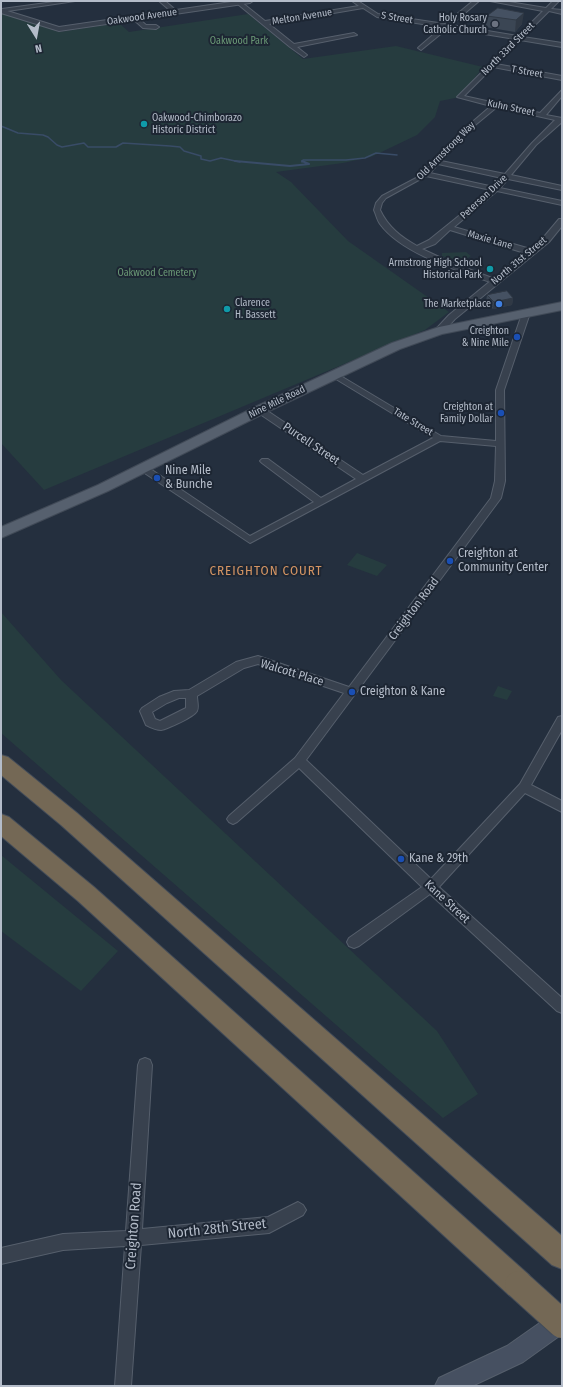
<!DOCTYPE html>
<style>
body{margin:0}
#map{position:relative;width:563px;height:1387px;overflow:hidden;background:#242f3e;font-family:"Fira Sans Condensed",sans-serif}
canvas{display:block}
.frame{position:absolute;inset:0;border:2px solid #b4bcc9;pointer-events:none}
.north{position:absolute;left:16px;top:16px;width:40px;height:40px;-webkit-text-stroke:3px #1d2633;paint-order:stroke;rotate:169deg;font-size:11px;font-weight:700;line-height:16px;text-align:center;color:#b4bcc9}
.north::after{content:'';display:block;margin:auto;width:14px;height:18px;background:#b4bcc9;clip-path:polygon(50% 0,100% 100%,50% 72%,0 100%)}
</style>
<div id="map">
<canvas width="563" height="1387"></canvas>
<div class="frame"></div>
<div class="north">N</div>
</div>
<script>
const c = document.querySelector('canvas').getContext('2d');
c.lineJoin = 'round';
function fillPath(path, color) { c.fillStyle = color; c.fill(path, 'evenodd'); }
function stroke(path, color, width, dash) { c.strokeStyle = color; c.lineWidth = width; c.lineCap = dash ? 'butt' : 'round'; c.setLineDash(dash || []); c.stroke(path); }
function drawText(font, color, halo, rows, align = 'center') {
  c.font = font + ' "Fira Sans Condensed",sans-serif'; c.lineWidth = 4; c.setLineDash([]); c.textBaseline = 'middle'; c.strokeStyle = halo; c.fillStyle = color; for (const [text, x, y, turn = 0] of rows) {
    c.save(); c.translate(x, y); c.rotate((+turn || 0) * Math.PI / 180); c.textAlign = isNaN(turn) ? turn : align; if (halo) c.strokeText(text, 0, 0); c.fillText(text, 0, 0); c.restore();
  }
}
fillPath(new Path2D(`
 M1 12 59 32 119 23 129 32 248 14 303 59 396 46 483 67 460 97 440 101 435 117 417 135 371 157 343 163 276 172 291 182 348 241 449 312 425 330 44 490 1 443Z
 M466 252 471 256C461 263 452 260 442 256V253Z
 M357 553 387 565 377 576 347 565Z
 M1 612 61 680 437 1031 478 1094 443 1118 1 733Z
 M498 686 512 691 507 700 493 696Z
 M1 855 118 951 81 991 1 931Z`), '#263c3f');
stroke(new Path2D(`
 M1 126 18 133 43 135 48 137 57 145 62 147 84 143 88 147H116L123 143 170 146 180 147 184 151 201 156V159L210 161 221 158 240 162
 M302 162 303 160H346L365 158 376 153 397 155`), '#394c67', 1.5);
stroke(new Path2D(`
 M235 161 290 166 309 164 302 161`), '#394c67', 2);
const minor = new Path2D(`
 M61 1H75L1 12 2 9Z
 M159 1H165L178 12 173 13Z
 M234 1H240L265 21 359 6 352 1H358L378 14 445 24 473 1H479L451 25 518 36 543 11 490 1H503L546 8 553 1H559L551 9 562 10V14L549 11 523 37 562 43V47L520 40 496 64 562 76V80L493 67 464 96 540 113 562 90V96L546 115 562 118V122L536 145 511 175 562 186V190L508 179 500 188 562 201V205L497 191 454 227 534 250V254H528L450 230 435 244 422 249 450 262 500 281 496 283H493C459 271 402 254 380 224 377 220 376 214 374 210L376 203 382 196 420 176 470 124 491 106 457 97 515 39 448 28 421 50 418 48 419 47 442 27 377 17 363 8 269 24 294 44 354 33 357 35 297 47 307 55 304 57 290 47ZM497 107 555 120 532 143 505 174 441 161 474 126ZM438 164 502 178 494 187 430 173ZM426 176 491 190 429 240 417 246C401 237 388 227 380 210L382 203 386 198Z
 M133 17H137L146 25H156L159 27 156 29 143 28 133 19Z
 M523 311H529L530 313 504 390 505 481 501 498 306 760 431 879 520 784 558 717 562 716V730L531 785 562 801V812L525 793 439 887 562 998V1013L557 1011 430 894 359 946 354 948 349 946 347 942 349 938 422 887 299 768 237 822 233 824 229 822 227 819 229 816 295 758 344 693 258 664 244 668 197 696C197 700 199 708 197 711 194 717 167 729 161 730 156 730 150 727 146 725L140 711 142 708 159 697 174 691 189 690 236 662 258 656 349 687 491 498 495 481 496 446 440 441 250 543 140 470 138 468 140 466H146L250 536 314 502 262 463 260 461 262 459H268L321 498 356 479 257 412 256 410 257 408H263L363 475 433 438 331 376 330 374 331 372H334L441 436 496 441V390ZM179 698H186V708L160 721 155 719 152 712 167 703Z
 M145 1058 150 1060 152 1065 142 1229 268 1217 298 1202 303 1205 306 1210 303 1215 269 1233 141 1245 131 1386H115L125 1246 63 1250 1 1264V1248L63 1234 126 1231 138 1065 140 1060Z`);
const tertiary = new Path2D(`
 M238 1H253L250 3 59 31 1 13V9L59 27Z
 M559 219H562V226L549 242 455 319 442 333H436L434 331 436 329 449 315 543 238Z`);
const secondary = new Path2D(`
 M562 1310V1334L523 1362 472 1386H435L439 1378 507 1346 554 1313Z`);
const primary = new Path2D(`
 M562 302V310L442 334 400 349 265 413 108 491 1 538V527L98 485 255 407 392 343 439 327Z`);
const motorway = new Path2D(`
 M1 755 8 757 77 813 562 1236V1269L552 1265 61 825 1 775Z
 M1 814 9 817 94 887 529 1275 534 1285 529 1295 519 1300 509 1295 78 901 1 836Z`);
stroke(minor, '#565f6c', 2);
stroke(tertiary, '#565f6c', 2);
stroke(secondary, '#565f6c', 2);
stroke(primary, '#414a57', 2);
stroke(motorway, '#434c59', 2);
fillPath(minor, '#38414e');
fillPath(tertiary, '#38414e');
fillPath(secondary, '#465061');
fillPath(primary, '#56606e');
fillPath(motorway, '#746855');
const motorwayBridge = new Path2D(`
 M519 1285 562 1324`);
stroke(motorwayBridge, '#434c59', 30, []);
stroke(motorwayBridge, '#746855', 28);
fillPath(new Path2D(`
 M498 8 522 24 515 32 485 27 487 16Z
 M487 295 513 298 512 305 493 309 486 302Z`), '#3b4654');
fillPath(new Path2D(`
 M524 13 522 24 515 32 516 20Z
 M513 298 512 305 493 309 494 302Z`), '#303945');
const building = new Path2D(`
 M498 8 524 13 516 20 487 16Z
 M507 291 513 298 494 302 487 295Z`);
fillPath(building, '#455162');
stroke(building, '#303945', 1);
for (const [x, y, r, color] of [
 [495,24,4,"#6b7280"],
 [144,124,4,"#0f9aa8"],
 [490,269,4,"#0f9aa8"],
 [499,304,4,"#3f7fe0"],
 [227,309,4,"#0f9aa8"],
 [517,337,4,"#1a4fb4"],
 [501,413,4,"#1a4fb4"],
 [157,478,4,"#1a4fb4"],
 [450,561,4,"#1a4fb4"],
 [352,692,4,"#1a4fb4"],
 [401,859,4,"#1a4fb4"]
]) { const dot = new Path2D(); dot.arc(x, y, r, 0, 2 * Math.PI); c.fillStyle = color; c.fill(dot); stroke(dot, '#1d2633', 1.5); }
drawText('10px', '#b4bcc9', '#1d2633', [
 ["Oakwood Avenue",142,17,-8],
 ["Melton Avenue",302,17,-9],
 ["S Street",397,18,9],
 ["North 33rd Street",508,49,-45],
 ["T Street",527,72,10],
 ["Kuhn Street",511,108,12],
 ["Old Armstrong Way",446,151,-45],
 ["Peterson Drive",484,197,-43],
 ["Maxie Lane",490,240,16],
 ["North 31st Street",519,261,-40],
 ["Nine Mile Road",277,402,-26],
 ["Tate Street",413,422,31]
]);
drawText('10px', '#b4bcc9', '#1d2633', [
 ["Holy Rosary",487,18],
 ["Catholic Church",487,30],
 ["Oakwood-Chimborazo",152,118,"left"],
 ["Historic District",152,130,"left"],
 ["Armstrong High School",482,263],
 ["Historical Park",482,275],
 ["Clarence",235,303,"left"],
 ["H. Bassett",235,315,"left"],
 ["The Marketplace",491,304],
 ["Creighton",509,331],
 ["& Nine Mile",509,343],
 ["Creighton at",493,407],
 ["Family Dollar",493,419]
], 'right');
drawText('10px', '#6b9a76', '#1d2633', [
 ["Oakwood Park",239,41],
 ["Oakwood Cemetery",157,273]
]);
drawText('12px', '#b4bcc9', '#1d2633', [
 ["Purcell Street",311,444,34],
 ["Creighton Road",414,609,-53],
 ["Walcott Place",292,673,17],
 ["Kane Street",447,902,43]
]);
drawText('12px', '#b4bcc9', '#1d2633', [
 ["Nine Mile",165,471],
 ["& Bunche",165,485],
 ["Creighton at",458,554],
 ["Community Center",458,568],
 ["Creighton & Kane",360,692],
 ["Kane & 29th",409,859]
], 'left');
c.letterSpacing = '1px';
drawText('13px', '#d59563', '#1d2633', [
 ["CREIGHTON COURT",266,571]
]);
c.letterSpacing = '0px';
drawText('14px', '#b4bcc9', '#1d2633', [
 ["Creighton Road",134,1226,-86],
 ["North 28th Street",217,1229,-6]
]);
</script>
